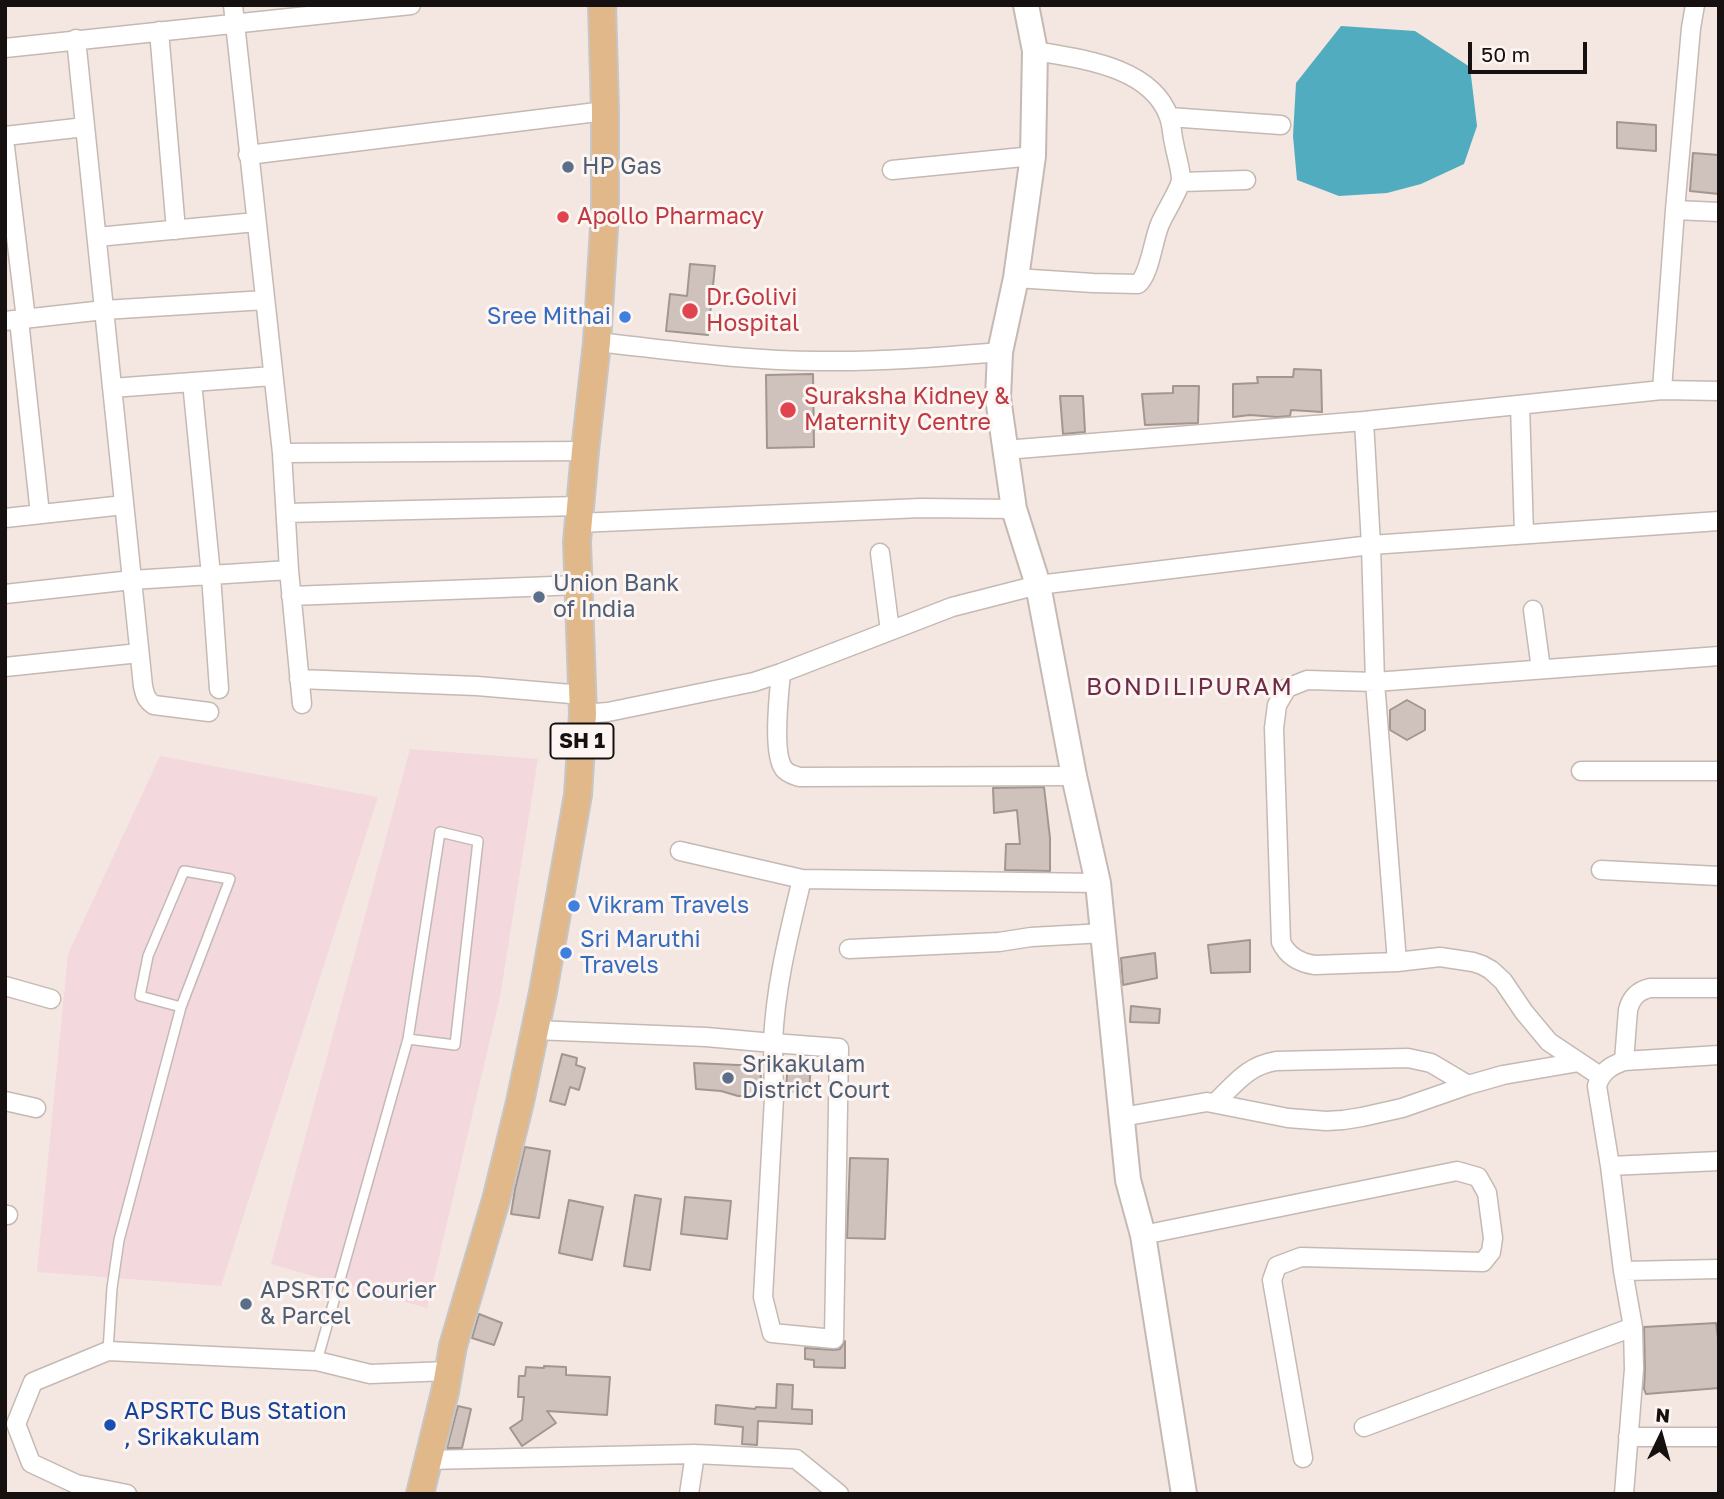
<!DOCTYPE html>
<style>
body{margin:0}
#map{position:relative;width:1724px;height:1499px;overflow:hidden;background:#f4e7e1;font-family:"Golos Text",sans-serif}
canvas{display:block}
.frame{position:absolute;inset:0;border:7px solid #161110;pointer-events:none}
.north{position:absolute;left:1626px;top:1401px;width:70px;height:70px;-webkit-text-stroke:5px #fdf5f2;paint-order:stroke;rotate:5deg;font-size:19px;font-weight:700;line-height:28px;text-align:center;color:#161110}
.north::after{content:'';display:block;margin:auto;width:24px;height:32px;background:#161110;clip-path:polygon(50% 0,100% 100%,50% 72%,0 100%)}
.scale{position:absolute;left:1468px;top:42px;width:119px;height:32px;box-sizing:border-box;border:4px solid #161110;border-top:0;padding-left:9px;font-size:21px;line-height:24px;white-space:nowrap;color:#161110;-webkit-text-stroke:5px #fdf5f2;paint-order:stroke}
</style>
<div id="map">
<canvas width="1724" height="1499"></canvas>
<div class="frame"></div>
<div class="north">N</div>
<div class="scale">50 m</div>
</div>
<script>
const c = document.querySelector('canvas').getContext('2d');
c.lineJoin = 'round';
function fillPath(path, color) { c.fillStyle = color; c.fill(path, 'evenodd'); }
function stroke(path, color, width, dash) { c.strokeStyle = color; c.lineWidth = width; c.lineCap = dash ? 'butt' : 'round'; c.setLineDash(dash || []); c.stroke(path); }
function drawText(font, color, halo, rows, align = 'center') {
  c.font = font + ' "Golos Text",sans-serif'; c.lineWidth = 6; c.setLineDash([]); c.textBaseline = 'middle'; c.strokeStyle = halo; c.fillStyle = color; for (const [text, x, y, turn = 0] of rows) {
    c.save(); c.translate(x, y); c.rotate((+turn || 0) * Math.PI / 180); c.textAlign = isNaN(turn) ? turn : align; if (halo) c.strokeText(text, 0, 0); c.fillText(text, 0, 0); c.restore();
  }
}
fillPath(new Path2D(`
 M410 749 538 759 500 997 427 1308 271 1264Z
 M160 756 378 797 221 1286 37 1272 68 954Z`), '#f3d8de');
fillPath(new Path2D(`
 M1341 26 1415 31 1470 67 1477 126 1464 164 1421 184 1387 193 1339 196 1297 180 1293 136 1296 83Z`), '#51acbf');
const building = new Path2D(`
 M1617 122 1656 125V151L1617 148Z
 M1693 153 1719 155V194L1690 191Z
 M690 264 715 266 708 335 666 331 670 294 687 296Z
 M1294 369 1321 370 1322 412 1291 410 1290 416 1277 417 1250 415 1233 417V384L1258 383 1257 377H1293Z
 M813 374 814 447 767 448 766 375Z
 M1173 386H1199L1198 423 1145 425 1142 394 1173 393Z
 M1060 396H1083L1085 432 1063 434Z
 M1407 700 1425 710V730L1407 740 1390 730V710Z
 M1044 787 1050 838V871L1005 870 1006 844H1020L1017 810 994 813 993 788Z
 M1250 940V972L1211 973 1208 945Z
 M1155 953 1157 978 1123 985 1121 958Z
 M1131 1006 1160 1009 1159 1023 1130 1022Z
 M562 1054 577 1058 576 1065 585 1068 579 1090 570 1087 565 1105 550 1101Z
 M788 1060 811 1061 809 1093 786 1091Z
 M694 1063 760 1066 762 1096H738L721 1091 696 1089Z
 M525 1147 550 1151 539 1218 511 1214 515 1189Z
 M850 1158 888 1159 885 1239 847 1238Z
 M635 1195 661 1199 650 1270 624 1266Z
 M685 1197 731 1201 727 1239 681 1234Z
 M569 1200 603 1207 592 1260 559 1253Z
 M479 1314 502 1323 494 1345 472 1338Z
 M1716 1323 1719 1345V1388L1646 1394 1644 1389 1645 1369 1644 1327Z
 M845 1341V1368L814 1367V1360L805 1359V1348L834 1350 840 1349Z
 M544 1366 566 1367V1375L610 1377 607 1415 547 1411 556 1423 522 1446 510 1428 522 1420 524 1397H518L519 1376H525L526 1367 544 1368Z
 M777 1384 793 1385 792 1409 812 1410V1424L758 1421 757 1445 742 1444 743 1427 715 1424 716 1405 755 1409 756 1407 776 1408Z
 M458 1406 471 1409 462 1448H447Z`);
fillPath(building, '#cfc2bd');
stroke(building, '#a29691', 2);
const lane = new Path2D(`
 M108 1351 112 1288 119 1240 181 1007 230 879 184 871 148 956 140 996 181 1007
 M317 1361 408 1039 440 832 478 841 455 1045 408 1039`);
const street = new Path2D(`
 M233 5 282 453 289 570 302 704
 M159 31 176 230
 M76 39 143 686C145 695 146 700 154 705L209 712
 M5 48 411 5
 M1169 117 1281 125
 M5 136 85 127
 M5 147 26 319
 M248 155 605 111
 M892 170 1033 156
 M1181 182 1246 180
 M1675 210 1719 212
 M97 237 256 222
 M1016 278 1093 283 1138 284C1150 274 1153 240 1160 224 1164 214 1180 189 1181 180 1181 169 1176 155 1174 143 1172 135 1172 125 1169 117 1151 66 1080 59 1035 51
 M19 320 40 514
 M5 321 104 310 265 300
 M597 342C671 350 745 361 819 361 880 362 940 357 1000 352
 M192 382 211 575 219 689
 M112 388 273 376
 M1662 390 1675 210 1691 28 1695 5
 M1520 405 1524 534
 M1364 421 1371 545 1375 682 1397 962
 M1005 450 1364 421 1662 390 1719 391
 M282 453 585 451
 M286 513 580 506
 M5 518 124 505
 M579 523 921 508 1014 509
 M880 553 890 631
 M5 594 132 580 289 570
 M291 596 579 585
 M1533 610 1541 669
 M5 667 139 653
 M781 673C779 693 772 754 784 769 788 774 794 775 799 777L1074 776
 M299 679 477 686 583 695
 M583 714 608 712 754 682 781 673 952 607 1038 585 1371 545 1719 521
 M1581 771H1719
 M680 851 802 879
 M1601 870 1719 876
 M849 949 999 942 1031 937 1104 933
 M5 986 51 999
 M1719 988H1650C1637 991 1631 998 1628 1010L1624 1061 1719 1055
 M535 1030 706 1037 773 1043C775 987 789 933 802 879L1098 883
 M773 1043 839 1048 834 1339 772 1333 763 1297 774 1098Z
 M1600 1076 1549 1042 1524 1012 1503 981 1491 970 1482 965 1473 962 1440 957 1397 962 1315 965C1300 963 1288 957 1281 942L1274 728 1277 705 1287 688 1307 680 1375 682 1719 656
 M5 1101 36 1108
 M1216 1102C1236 1083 1247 1066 1276 1061L1408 1058 1431 1063 1468 1085
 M1122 1117 1207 1102 1288 1118 1326 1121 1343 1120 1362 1117 1402 1108 1468 1085 1503 1075 1579 1062
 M1610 1166 1719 1161
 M5 1215H8
 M1143 1235 1457 1171 1478 1177 1487 1193 1493 1238 1491 1252 1483 1262 1301 1257 1277 1266 1272 1280 1303 1458
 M1623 1271 1610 1166 1597 1086C1601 1072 1610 1066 1624 1061
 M1364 1427 1633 1327
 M1628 1437H1719
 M427 1460 695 1454 796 1459 839 1494
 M127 1494 76 1484 31 1463 16 1424 33 1382 108 1351 317 1361 370 1374 449 1371
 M689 1494 695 1454
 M1624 1494 1634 1369 1633 1327 1623 1271 1719 1269`);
const secondary = new Path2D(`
 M1026 5 1035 51 1033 156 1016 278 1000 352 998 398 1014 509 1038 585 1074 776 1098 883 1128 1180 1143 1235 1184 1494`);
const primary = new Path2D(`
 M420 1494 445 1392 453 1346 496 1200 520 1102 543 992 578 795 583 714 577 542 585 451 597 342 605 212V111L602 5`);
stroke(lane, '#c5b9b3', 12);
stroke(street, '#c5b9b3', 21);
stroke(secondary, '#c5b9b3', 28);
stroke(primary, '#c7c6c6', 30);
stroke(lane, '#fff', 9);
stroke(street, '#fff', 18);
stroke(secondary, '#fff', 24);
stroke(primary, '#e0b889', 26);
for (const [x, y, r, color] of [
 [568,167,7,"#5c6f8a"],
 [563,217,7,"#e0444e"],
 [690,311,9,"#e0444e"],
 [625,317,7,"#3f7fe0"],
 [788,410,9,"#e0444e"],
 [539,597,7,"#5c6f8a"],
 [574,906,7,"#3f7fe0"],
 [566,953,7,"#3f7fe0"],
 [728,1078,7,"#5c6f8a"],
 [246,1304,7,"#5c6f8a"],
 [110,1425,7,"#1a4fb4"]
]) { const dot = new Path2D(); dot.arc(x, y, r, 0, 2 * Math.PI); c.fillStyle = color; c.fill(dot); stroke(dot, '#fdf5f2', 2.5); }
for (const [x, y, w] of [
 [582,741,63]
]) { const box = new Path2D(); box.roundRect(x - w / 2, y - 17.5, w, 35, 5); c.fillStyle = '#fdf5f2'; c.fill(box); stroke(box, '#161110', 2); }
drawText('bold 21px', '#161110', null, [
 ["SH 1",582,741]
]);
drawText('23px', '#4e5e75', '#fdf5f2', [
 ["HP Gas",582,167],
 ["Union Bank",553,584],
 ["of India",553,610],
 ["Srikakulam",742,1065],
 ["District Court",742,1091],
 ["APSRTC Courier",260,1291],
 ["& Parcel",260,1317]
], 'left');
drawText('23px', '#be3a42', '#fdf5f2', [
 ["Apollo Pharmacy",577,217],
 ["Dr.Golivi",706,298],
 ["Hospital",706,324],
 ["Suraksha Kidney &",804,397],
 ["Maternity Centre",804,423]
], 'left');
drawText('23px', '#366cbe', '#fdf5f2', [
 ["Sree Mithai",611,317,"right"],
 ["Vikram Travels",588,906],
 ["Sri Maruthi",580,940],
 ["Travels",580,966]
], 'left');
drawText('23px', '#164399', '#fdf5f2', [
 ["APSRTC Bus Station",124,1412],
 [", Srikakulam",124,1438]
], 'left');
c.letterSpacing = '2px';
drawText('24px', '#6d2b48', '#fdf5f2', [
 ["BONDILIPURAM",1190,687]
]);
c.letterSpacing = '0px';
</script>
